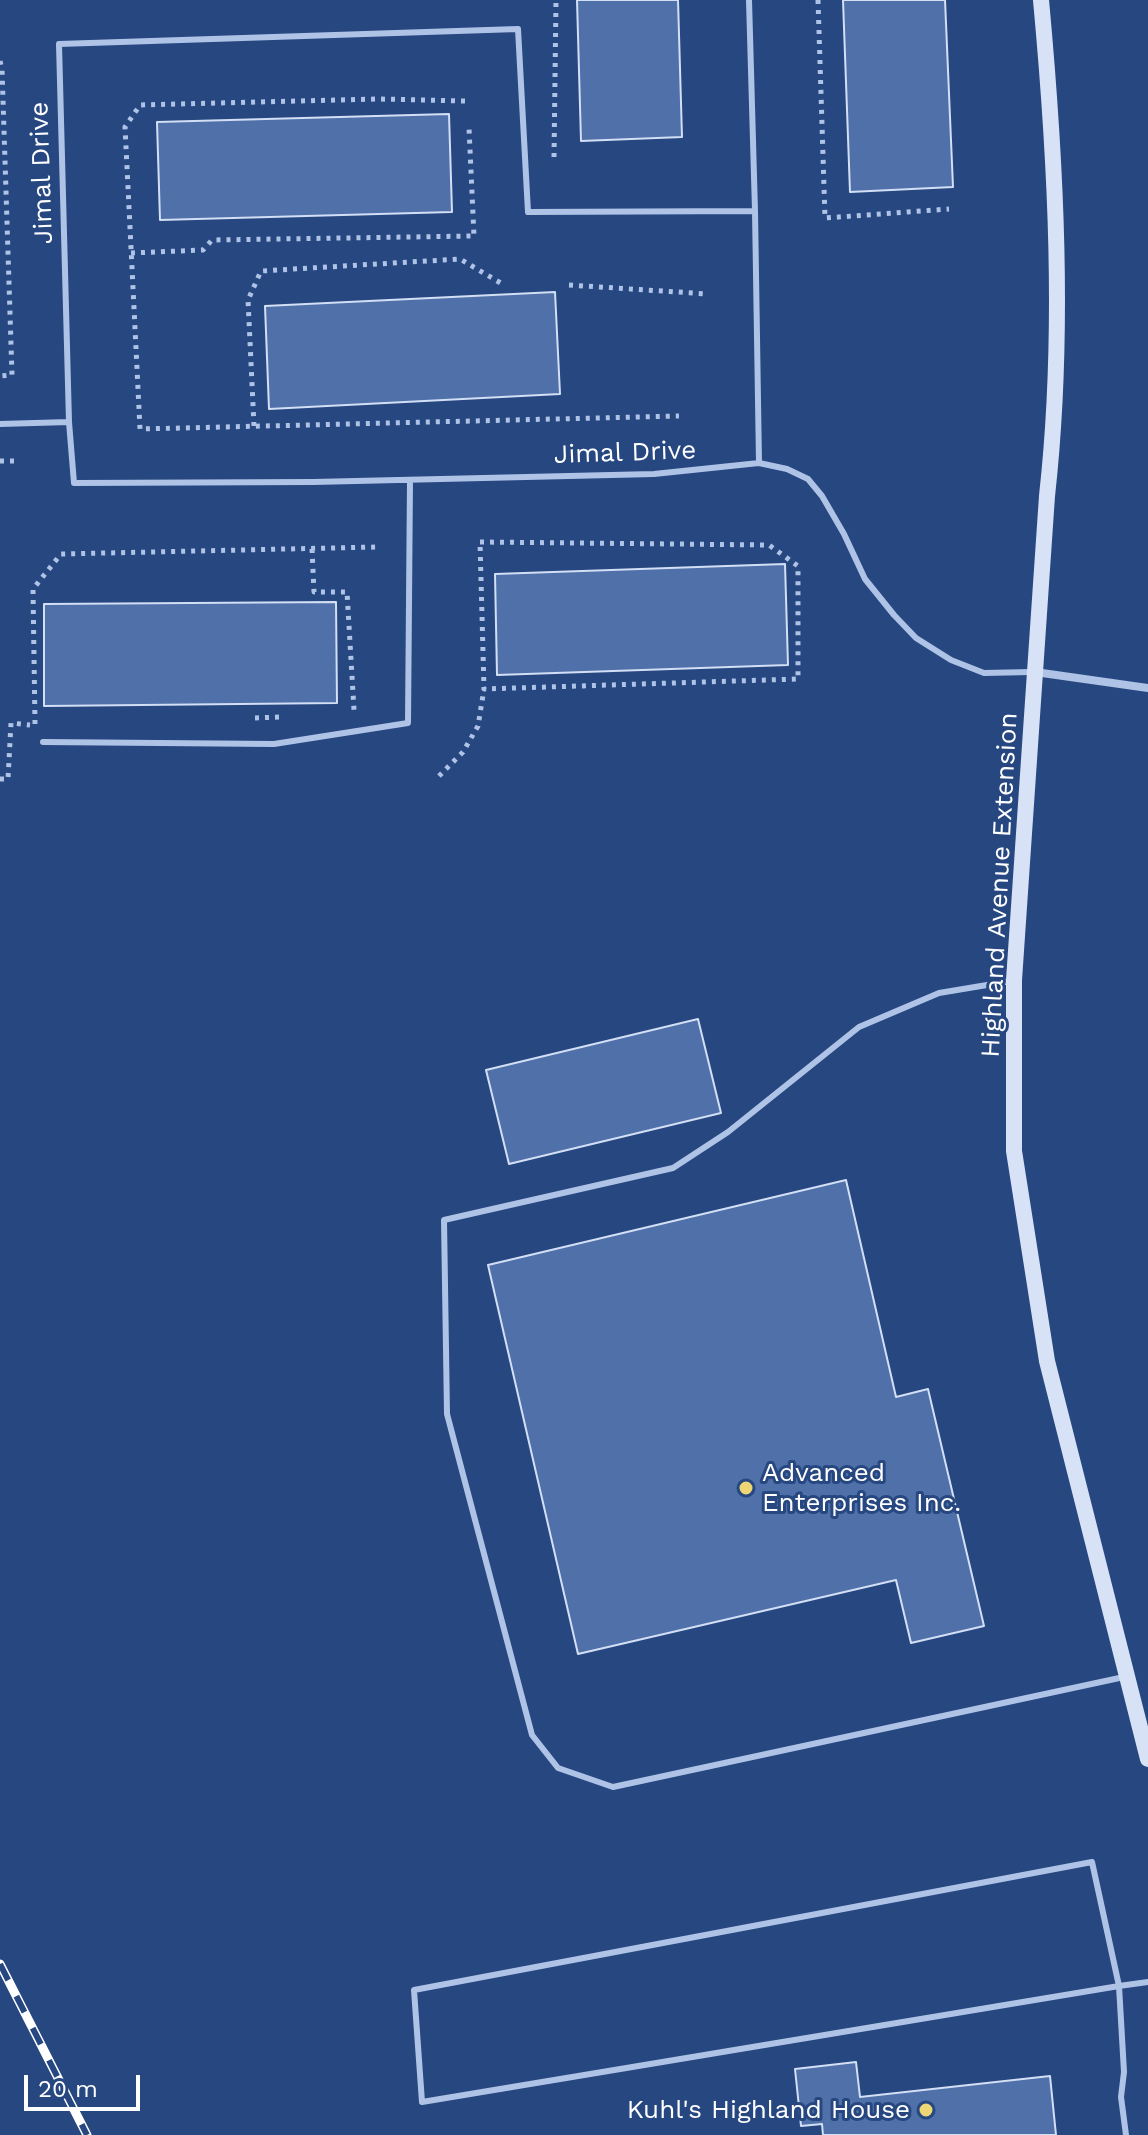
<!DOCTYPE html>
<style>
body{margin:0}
#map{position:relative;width:1148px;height:2135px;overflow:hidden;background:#274781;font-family:"Work Sans",sans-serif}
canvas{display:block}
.scale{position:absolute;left:24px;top:2075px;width:116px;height:36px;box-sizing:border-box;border:4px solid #fff;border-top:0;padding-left:10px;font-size:24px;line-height:28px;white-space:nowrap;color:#fff;-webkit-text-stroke:6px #274781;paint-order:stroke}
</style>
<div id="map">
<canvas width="1148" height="2135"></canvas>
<div class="scale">20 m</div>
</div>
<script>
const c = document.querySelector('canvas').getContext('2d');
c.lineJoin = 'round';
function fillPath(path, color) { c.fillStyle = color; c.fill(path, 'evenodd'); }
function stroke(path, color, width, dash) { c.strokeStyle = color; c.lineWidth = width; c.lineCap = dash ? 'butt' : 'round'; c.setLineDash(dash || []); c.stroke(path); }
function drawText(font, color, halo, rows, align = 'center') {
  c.font = font + ' "Work Sans",sans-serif'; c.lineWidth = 6; c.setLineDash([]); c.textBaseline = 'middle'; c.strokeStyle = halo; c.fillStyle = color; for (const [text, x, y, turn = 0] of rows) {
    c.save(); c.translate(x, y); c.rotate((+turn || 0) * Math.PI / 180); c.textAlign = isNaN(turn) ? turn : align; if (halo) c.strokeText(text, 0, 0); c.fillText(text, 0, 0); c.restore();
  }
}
const building = new Path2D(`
 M577 0H678L682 137 581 141Z
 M843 0H945L953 187 850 192Z
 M449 114 452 212 160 220 157 122Z
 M555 292 560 394 269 409 265 306Z
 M785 564 788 665 497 675 495 574Z
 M336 602 337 703 44 706V604Z
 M698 1019 721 1113 509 1164 486 1070Z
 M846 1180 896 1397 928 1389 984 1626 911 1643 896 1580 578 1654 488 1265Z
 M856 2062 860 2097 1050 2076 1056 2135H823L822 2124 801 2126 795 2069Z`);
fillPath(building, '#4f70a9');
stroke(building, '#d2dff5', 2);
stroke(new Path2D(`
 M818 0 825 218 949 209
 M0 61 2 69 12 375 0 376
 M465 101 379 99 140 105 125 127 140 429 679 416
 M554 157 556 0
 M131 253 203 250 212 240 474 236 469 128
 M569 285 708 294
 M254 426 248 300 261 271 460 259 504 285
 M0 461H19
 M480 542 769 545 798 566V679L484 689Z
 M312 549 314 592H347L354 710
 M255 718 281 717
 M35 724 33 589 61 554 377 547
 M439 776 463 752 478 726 484 689
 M0 779H8L11 723 30 725`), '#afc3e6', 5, [4, 6]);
stroke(new Path2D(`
 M749 0 755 211 528 212 518 29 59 44 69 422 74 483 313 482 654 474 759 463 787 469 808 479 822 496 844 534 865 579 894 615 916 638 951 660 984 673 1031 672
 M755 211 759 463
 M0 424 69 422
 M43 742 274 744 408 723 410 480
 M1011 981 939 993 859 1027 728 1132 673 1168 444 1220 447 1414 532 1735 558 1768 613 1787 1124 1677
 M1126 2135 1121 2097 1124 2072 1119 1986 1092 1862 414 1990 422 2102 1119 1986 1148 1982`), '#afc3e6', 6);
stroke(new Path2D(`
 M1035 672 1148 688`), '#afc3e6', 8);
stroke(new Path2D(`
 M1041 0C1056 162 1065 334 1047 496L1014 980V1151L1047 1361 1148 1759`), '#d8e2f6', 16);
const rail = new Path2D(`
 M0 1964 87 2135`);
stroke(rail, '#fff', 9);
stroke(rail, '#274781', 6, [18]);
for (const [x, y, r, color] of [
 [746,1488,8,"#eed674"],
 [926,2110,8,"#eed674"]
]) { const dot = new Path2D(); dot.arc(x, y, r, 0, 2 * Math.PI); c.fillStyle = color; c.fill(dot); stroke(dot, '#274781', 3); }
drawText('26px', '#fff', '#274781', [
 ["Jimal Drive",42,173,-92],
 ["Jimal Drive",625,453,-2],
 ["Highland Avenue Extension",1000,885,-87]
]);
drawText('26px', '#fff', '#274781', [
 ["Advanced",762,1473],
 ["Enterprises Inc.",762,1503],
 ["Kuhl's Highland House",910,2110,"right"]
], 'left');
</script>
